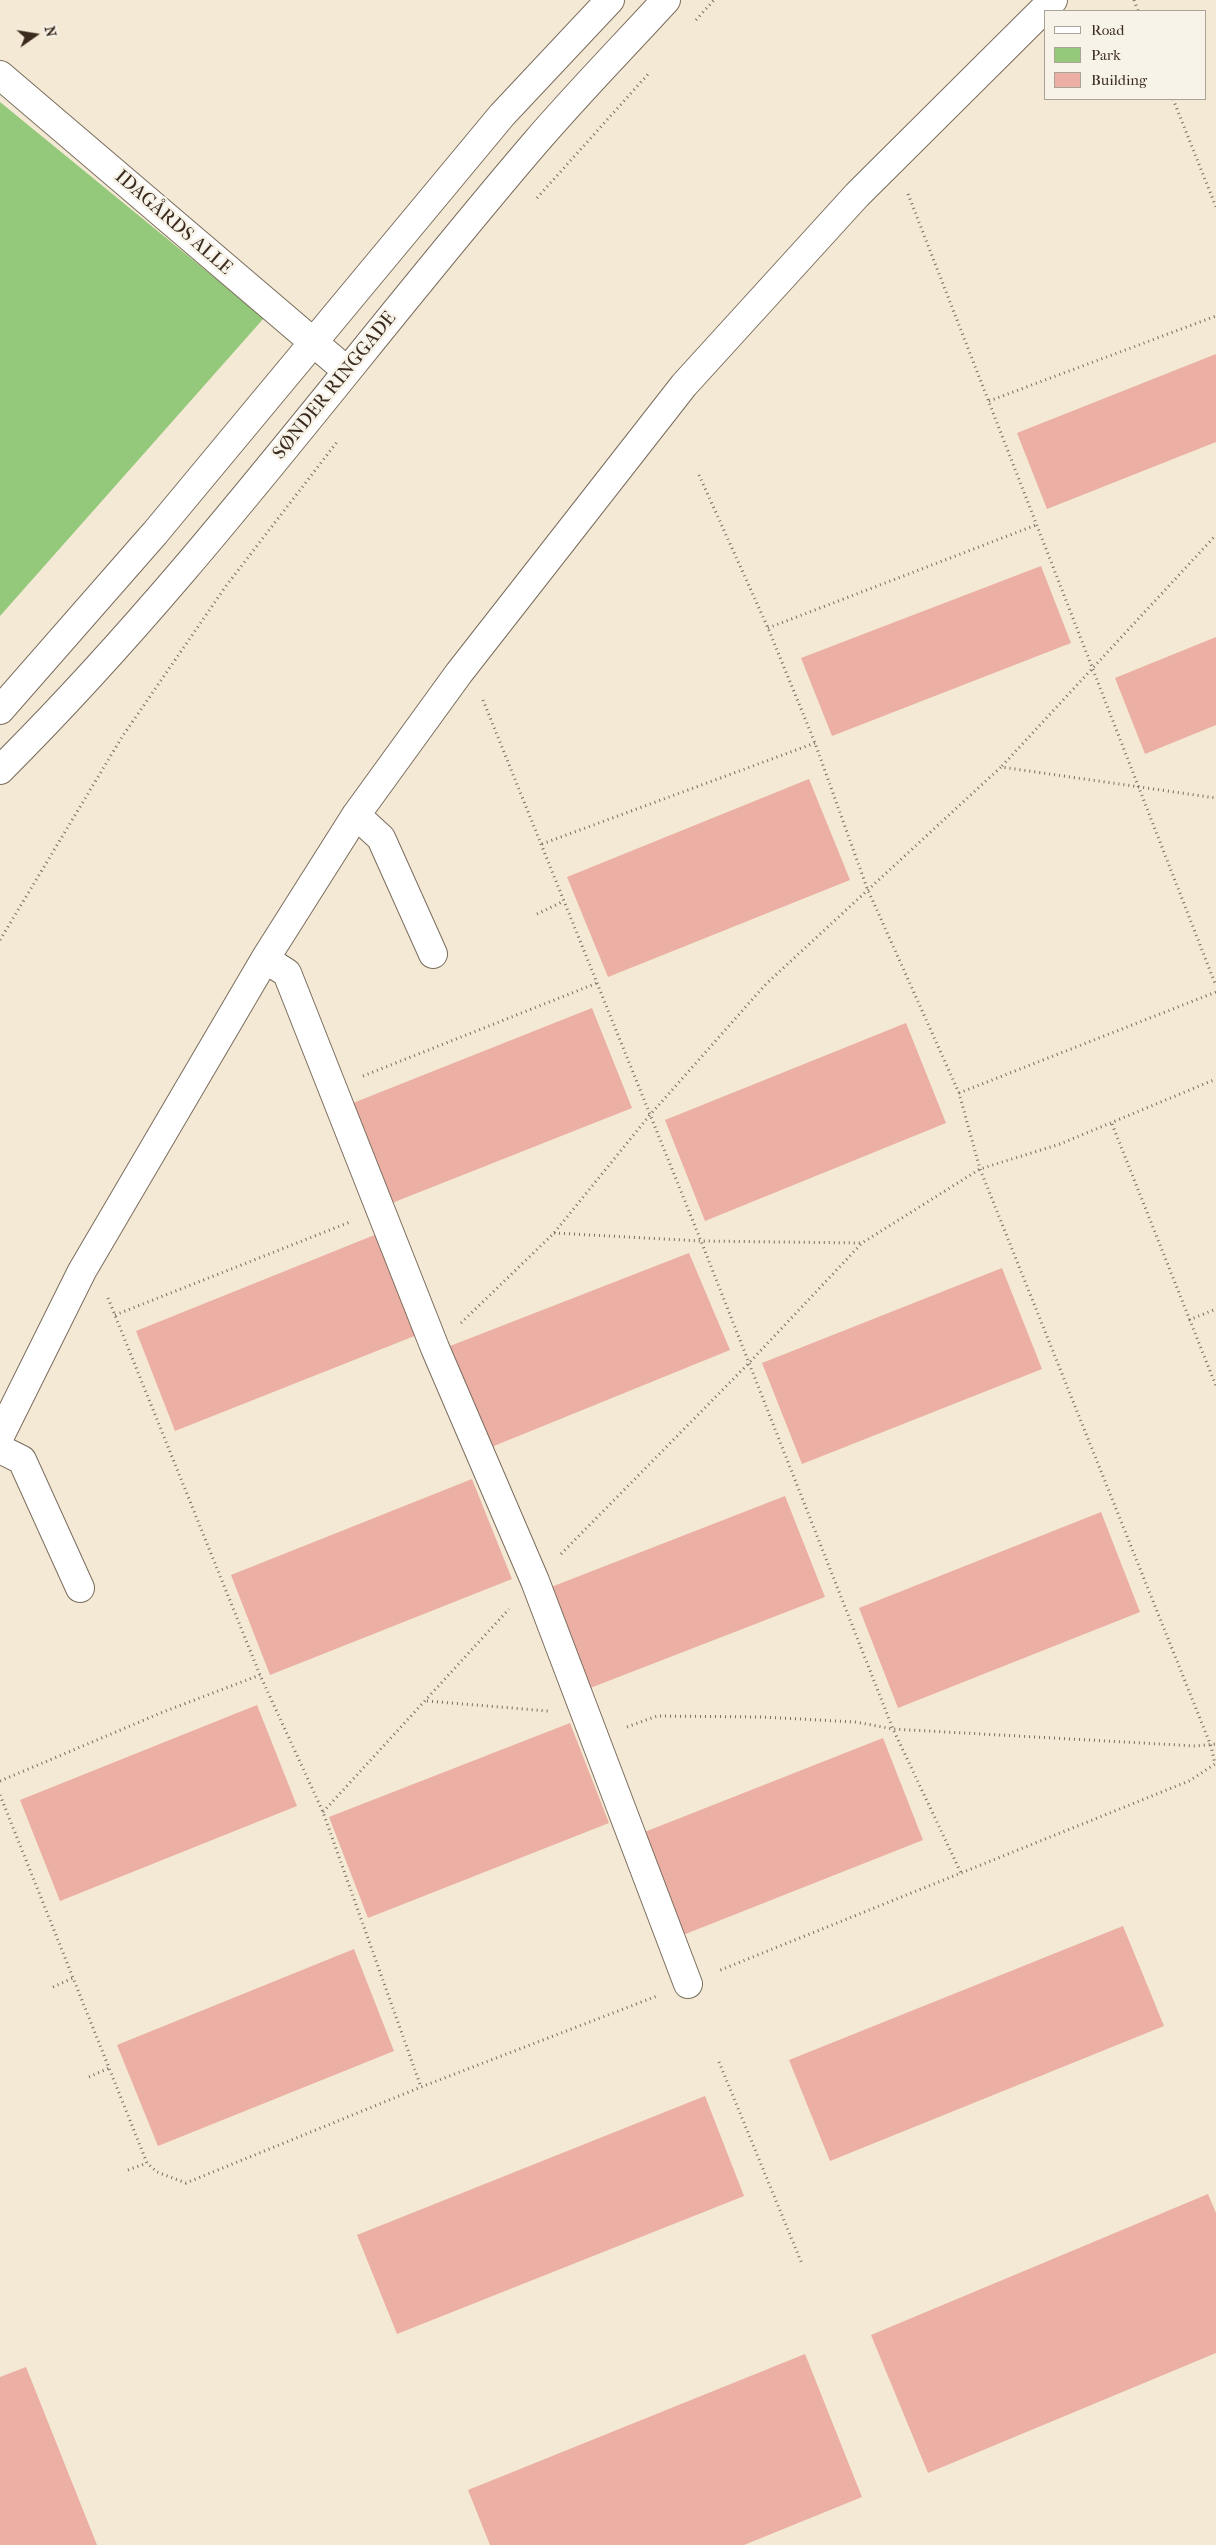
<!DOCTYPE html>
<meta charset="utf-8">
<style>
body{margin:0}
#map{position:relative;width:1216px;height:2545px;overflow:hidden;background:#f3e9d4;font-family:"IM FELL French Canon",serif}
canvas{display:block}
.legend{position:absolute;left:1044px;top:10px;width:162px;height:90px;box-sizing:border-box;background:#f7f3e8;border:1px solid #aca397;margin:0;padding:6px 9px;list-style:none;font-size:15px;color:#3b2a1e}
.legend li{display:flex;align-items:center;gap:10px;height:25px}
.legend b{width:25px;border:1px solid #aca397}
.north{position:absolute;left:10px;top:10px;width:50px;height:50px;-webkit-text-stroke:4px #f7f3e8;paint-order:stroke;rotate:77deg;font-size:14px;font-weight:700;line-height:20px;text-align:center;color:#3b2a1e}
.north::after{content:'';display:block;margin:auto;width:18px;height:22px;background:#3b2a1e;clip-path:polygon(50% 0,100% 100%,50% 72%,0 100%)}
</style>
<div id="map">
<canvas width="1216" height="2545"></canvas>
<ul class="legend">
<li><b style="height:6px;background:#fff"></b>Road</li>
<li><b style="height:14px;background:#94c87a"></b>Park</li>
<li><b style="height:14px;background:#ecafa4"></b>Building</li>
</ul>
<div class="north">N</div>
</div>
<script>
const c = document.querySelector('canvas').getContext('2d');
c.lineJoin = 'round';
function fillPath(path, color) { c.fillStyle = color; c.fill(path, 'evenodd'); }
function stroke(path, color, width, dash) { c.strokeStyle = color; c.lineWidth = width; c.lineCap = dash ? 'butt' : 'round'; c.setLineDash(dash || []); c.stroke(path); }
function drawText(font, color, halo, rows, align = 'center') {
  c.font = font + ' "IM FELL French Canon",serif'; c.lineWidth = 5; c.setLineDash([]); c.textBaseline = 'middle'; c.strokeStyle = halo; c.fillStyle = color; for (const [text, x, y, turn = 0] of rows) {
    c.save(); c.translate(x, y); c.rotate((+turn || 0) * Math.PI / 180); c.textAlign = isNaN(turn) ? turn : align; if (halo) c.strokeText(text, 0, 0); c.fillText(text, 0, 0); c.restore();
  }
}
fillPath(new Path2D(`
 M0 102 264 318 0 616Z`), '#94c87a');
fillPath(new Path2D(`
 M1216 354V442L1047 509 1017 433Z
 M1041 566 1071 643 832 736 801 658Z
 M1216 637V725L1145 754 1115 678Z
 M809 779 850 880 608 977 567 877Z
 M592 1008 632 1108 392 1203 353 1103Z
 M906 1023 946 1123 705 1221 665 1120Z
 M377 1234 417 1335 175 1431 136 1331Z
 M689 1253 730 1350 489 1448 450 1346Z
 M1002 1268 1042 1369 802 1464 762 1363Z
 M472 1479 512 1579 270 1675 231 1575Z
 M785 1496 825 1597 585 1690 546 1589Z
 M1101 1512 1140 1612 898 1708 859 1608Z
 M257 1705 297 1806 60 1901 20 1800Z
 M570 1723 609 1823 368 1918 329 1817Z
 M883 1738 923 1840 683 1935 642 1833Z
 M1123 1926 1164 2026 830 2161 789 2060Z
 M354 1949 394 2051 158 2146 117 2045Z
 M705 2096 744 2196 397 2334 357 2235Z
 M1208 2194 1216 2213V2353L928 2473 871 2335Z
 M805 2354 862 2497 744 2545H490L468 2490Z
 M26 2367 97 2545H0V2377Z`), '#ecafa4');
const minor = new Path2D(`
 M0 75 347 371
 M0 710 155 533 502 115 610 0
 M0 770C195 576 356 352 535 143 577 94 622 48 666 0
 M356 815 381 838 433 954
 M265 959 287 973 435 1348 535 1581 688 1984
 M0 1436 82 1271 265 959 356 815 459 673 684 385 857 195 1053 0
 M0 1449 22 1460 80 1588`);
stroke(minor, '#7b6d5e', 30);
stroke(new Path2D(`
 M1134 0 1138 11
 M696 20 714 0
 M1173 99 1216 207
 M908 194 1216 986
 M537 198 650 72
 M989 401 1216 316
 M699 475 768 628 815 743 867 888 959 1093 980 1169 1211 1746 1215 1764 1189 1781 718 1971
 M768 628 1036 525
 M483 700 701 1241 893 1729 961 1873
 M1002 766 1216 535
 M542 844 815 743
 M537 914 564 901
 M0 940 122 737 226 586 337 442
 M363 1076 597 983
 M959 1093 1216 992
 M1112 1124 1216 1386
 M554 1233 701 1241 862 1243
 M108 1298 260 1675 323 1812 421 2087
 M115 1315 350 1222
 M1189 1320 1216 1309
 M461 1323 554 1233 649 1116 766 984 1001 767 1216 798
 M561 1554 749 1363 862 1243 980 1169 1060 1144 1216 1079
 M427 1701 548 1711
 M627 1727 657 1716 761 1717 856 1722 893 1729 1195 1746 1216 1744
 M0 1781 163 1712 260 1675
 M0 1795 147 2163 157 2172 186 2183 421 2087 657 1996
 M323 1812 509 1609
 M53 1987 73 1978
 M719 2062 802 2264
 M89 2077 109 2068
 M128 2170 147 2163`), '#7b6d5e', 3, [1, 4]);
stroke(minor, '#fff', 28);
drawText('19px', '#3b2a1e', '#f7f3e8', [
 ["IDAGÅRDS ALLE",173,223,41],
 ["SØNDER RINGGADE",335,386,-51]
]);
</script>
